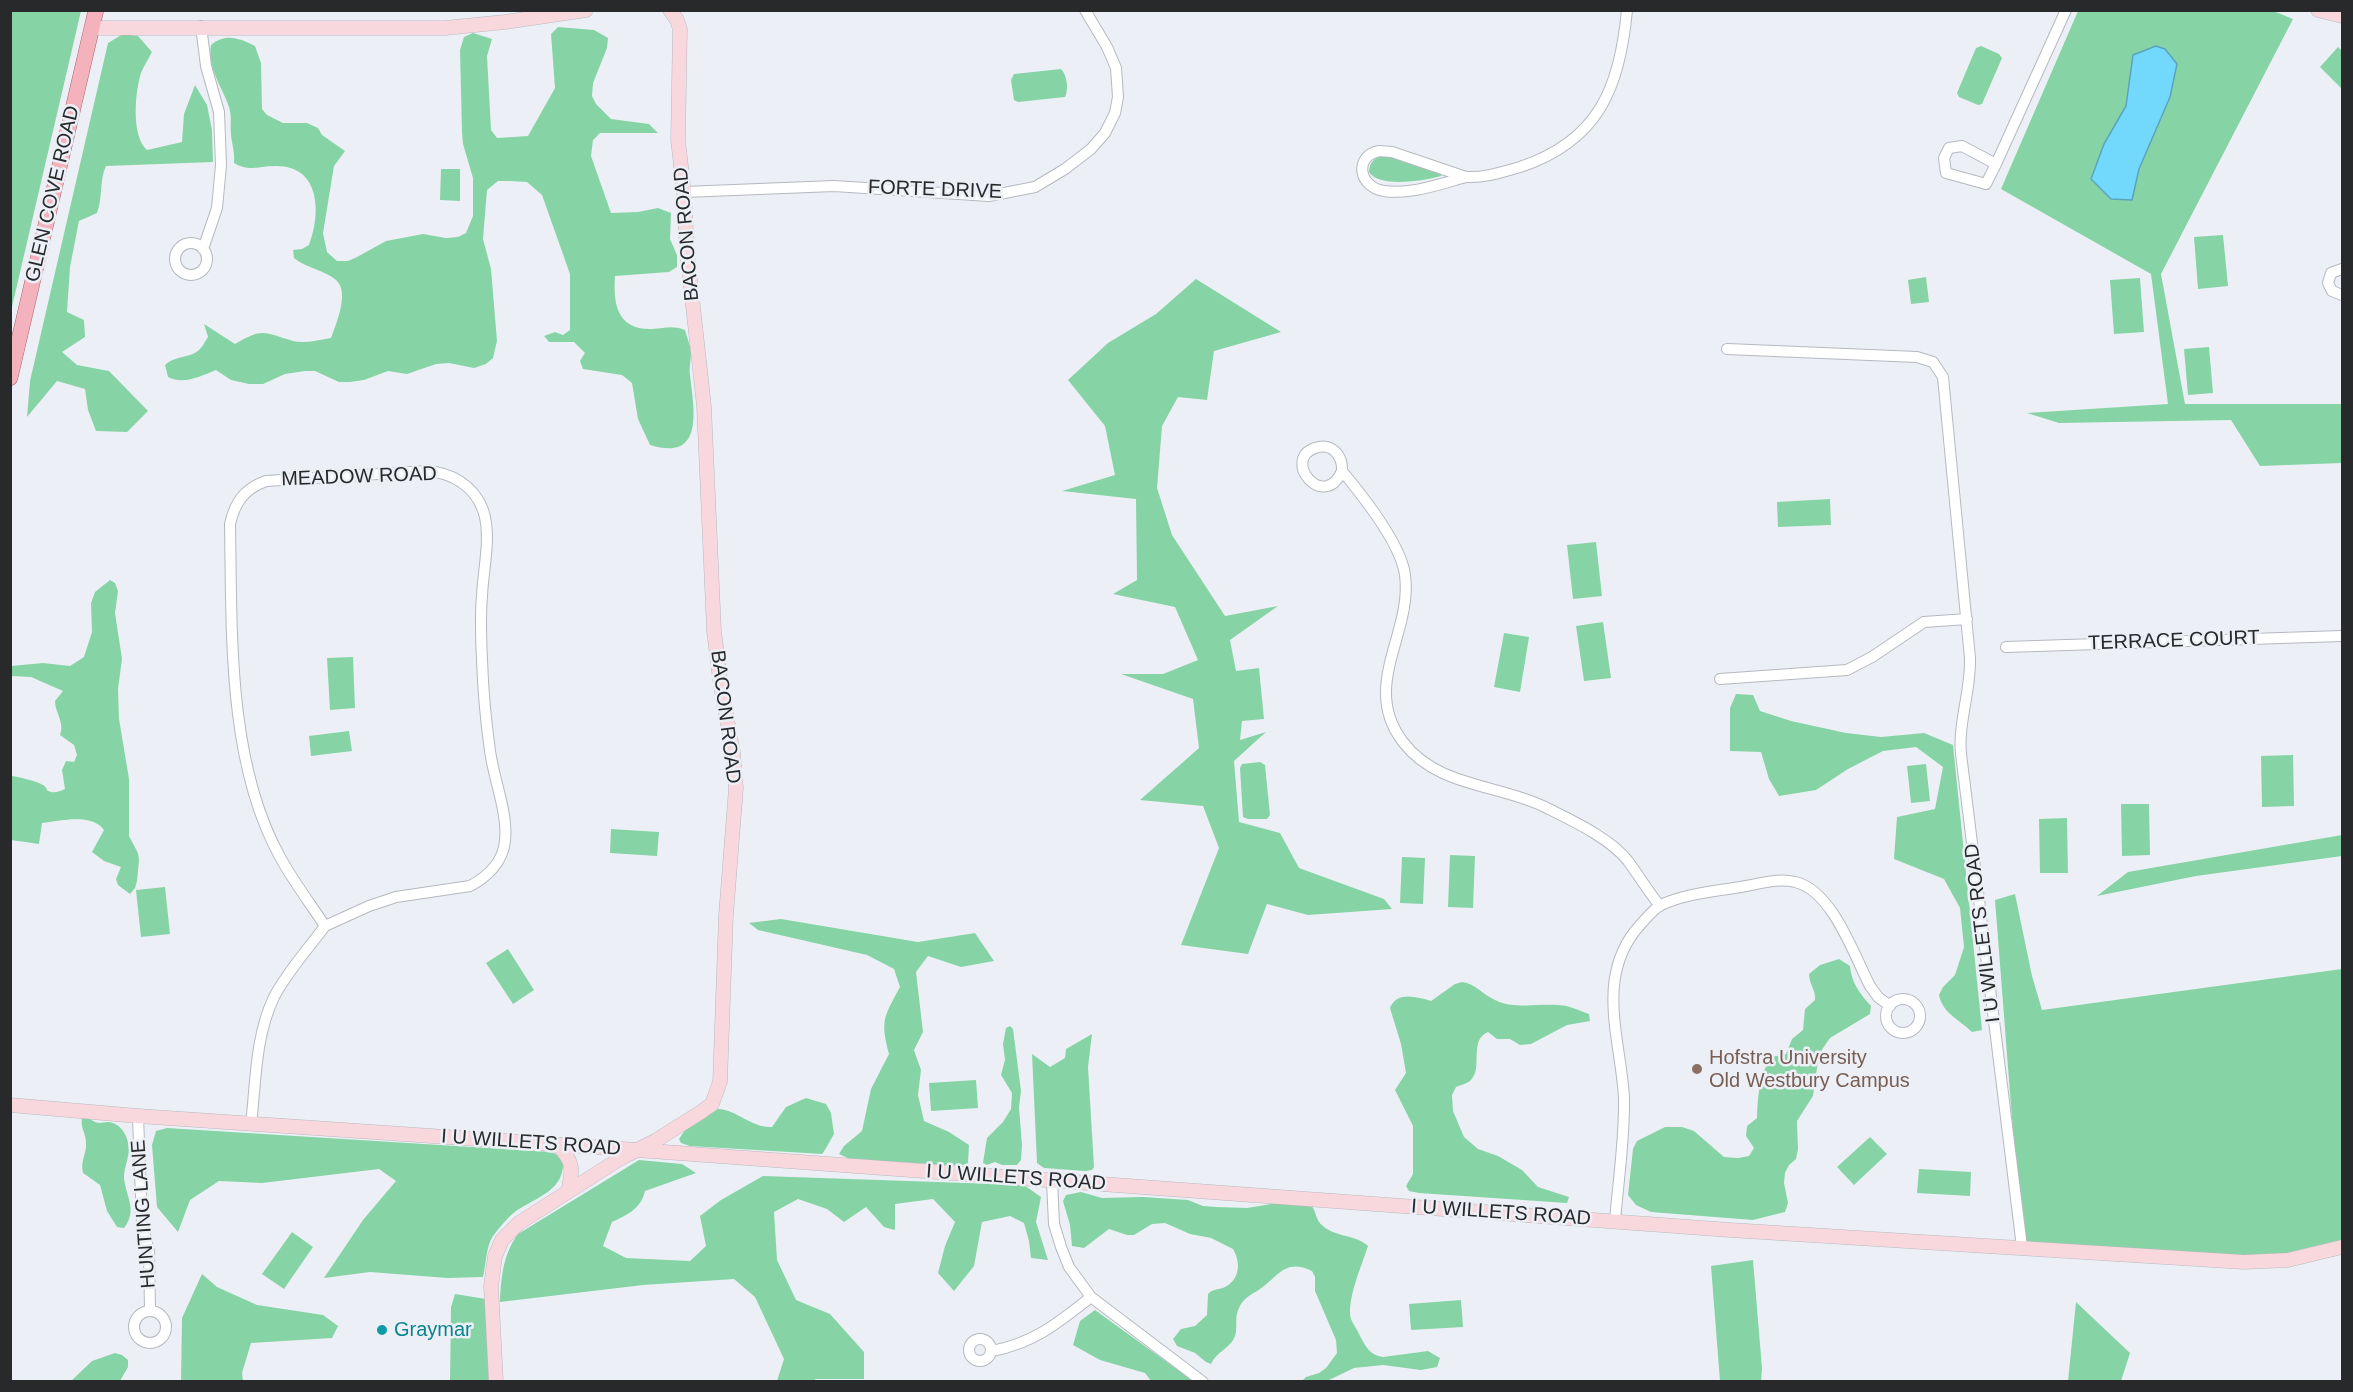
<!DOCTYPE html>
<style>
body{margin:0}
#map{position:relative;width:2353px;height:1392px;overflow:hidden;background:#ecf0f6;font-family:Arial,sans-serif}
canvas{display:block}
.frame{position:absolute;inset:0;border:12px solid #28292b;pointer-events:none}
</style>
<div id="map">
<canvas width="2353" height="1392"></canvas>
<div class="frame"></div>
</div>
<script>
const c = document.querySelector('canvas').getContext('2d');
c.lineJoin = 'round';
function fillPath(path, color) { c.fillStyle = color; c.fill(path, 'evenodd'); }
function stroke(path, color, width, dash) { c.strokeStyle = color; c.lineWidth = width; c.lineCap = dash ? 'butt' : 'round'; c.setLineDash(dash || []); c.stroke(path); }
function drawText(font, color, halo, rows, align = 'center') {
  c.font = font + ' Arial,sans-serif'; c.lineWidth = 5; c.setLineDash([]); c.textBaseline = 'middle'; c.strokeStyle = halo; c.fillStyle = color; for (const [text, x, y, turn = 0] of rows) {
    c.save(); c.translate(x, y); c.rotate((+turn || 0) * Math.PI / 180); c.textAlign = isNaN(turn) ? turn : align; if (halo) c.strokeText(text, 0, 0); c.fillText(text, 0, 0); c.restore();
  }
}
fillPath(new Path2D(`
 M2271 10 2293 19 2161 274 2185 404H2342V463L2260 466 2231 420 2059 423 2027 413 2168 404 2151 274 2001 189 2078 11Z
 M10 11H81L11 311H10Z
 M558 27 594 30 608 38 607 48 593 83 592 96 596 104 611 119 649 124 658 133H600L593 140 591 156 611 213 638 212 658 208 671 213 670 239 677 255V267L669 272 615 276C613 304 617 330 652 329 665 328 673 325 685 330 687 337 690 345 691 352 691 360 689 368 690 375 694 410 705 462 650 445L638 419 632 383 622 375 583 369 580 361 585 353 574 342H549L544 336 555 332 563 335 570 330V274L542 195 527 182 510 181H498L487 190 483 239 491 269 497 341 493 358 486 364 474 368 449 363 436 364 407 374 388 371 364 380 350 382H339L315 371H305L285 374 263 384H249L231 380 216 370C201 376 184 385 168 377L165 365C176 355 192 358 200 349 203 346 205 341 208 337L204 324 235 344C264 327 264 333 293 341 305 344 319 340 331 338 336 324 350 292 336 280 324 270 306 268 294 258L293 250 302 249 309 245C321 214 321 165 275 166 259 166 249 172 234 163 235 152 232 145 231 135 230 126 232 116 229 107 222 86 207 68 211 45 225 33 239 38 255 46L261 63 262 109 267 115 283 123H307L318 128 322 135 345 151 334 166 323 233 327 252 337 261H348L357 257 386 241 423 234 446 238 458 237 466 233 473 216V178L463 144 462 132 460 50 464 37 473 33 492 39 487 56 491 130 497 138 528 136 555 88 551 34Z
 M123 34 138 36 152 52C149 58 144 66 141 73 135 92 131 136 147 150L182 142 184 114 195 85 207 105 212 130 213 162 106 166C99 181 103 198 97 213L79 221 70 267 67 312 84 320 85 337 62 352 77 365 109 371 148 411 127 432 96 431 88 410 85 389 57 381 27 417 30 381 108 43Z
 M1981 46 1999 54 2002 58 1982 104 1978 105 1959 97 1957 93 1976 48Z
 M2338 47 2342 51V89L2320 67Z
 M1061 69C1067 75 1069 89 1065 97L1018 102 1014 100 1011 80 1014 74Z
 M1385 155 1442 174 1441 176C1424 181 1379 188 1369 172 1370 160 1375 158 1385 155Z
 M441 169H460V201L440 200Z
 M2223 235 2228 286 2198 289 2194 237Z
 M1926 277 1929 302 1911 304 1908 280Z
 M2140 278 2144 332 2114 334 2110 280Z
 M1196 279 1281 332 1214 351 1207 400 1178 397 1162 426 1157 488 1172 535 1225 616 1278 606 1230 640 1236 671 1259 668 1264 719 1242 721 1240 740 1266 732 1234 761 1239 822 1280 833 1299 868 1384 899 1392 909 1308 915 1267 904 1248 954 1181 945 1219 848 1203 806 1140 800 1199 748 1193 699 1121 674H1163L1198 660 1175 607 1113 594 1137 580 1136 499 1062 491 1115 475 1105 426 1068 380 1108 343 1156 314Z
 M2209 347 2213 393 2188 395 2184 349Z
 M1830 499 1831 525 1778 527 1777 502Z
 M1596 542 1602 596 1573 599 1567 545Z
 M110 580 115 583 118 591 115 613 122 659 118 689 119 719 129 779V836L138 853 139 860 137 881 135 888 130 894 118 885 116 879 121 867 104 861 92 852 104 830C92 813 60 821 42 823L39 844 11 840V776C16 776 39 782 43 785 49 789 44 790 51 792 56 793 60 791 65 789L62 770 66 761 74 762 77 755 74 745 60 735C65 722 55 713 55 701L63 691 31 677 11 676V666L43 663 70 666 84 657 92 632 91 603 95 592Z
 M1603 622 1611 678 1584 681 1576 626Z
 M1504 633 1529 637 1520 692 1494 687Z
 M353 657 355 708 330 710 327 658Z
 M1736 694 1753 695 1760 711 1791 721 1846 733 1881 737 1924 733 1953 745 1982 1030 1972 1032C1959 1019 1943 1014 1939 995L1943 987 1955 975 1964 947 1960 908 1944 879 1894 859 1897 817 1935 809 1943 767 1916 747 1883 751 1848 769 1816 790 1779 796 1769 779 1761 752 1730 751V708Z
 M349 731 352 751 311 756 309 736Z
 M2293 755 2294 806 2262 807 2261 756Z
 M1260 762 1265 765 1270 815 1267 819H1248L1243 817 1240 768 1242 764Z
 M1926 764 1930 801 1911 803 1907 766Z
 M2121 804H2149L2150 855 2122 856Z
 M2067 818 2068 873H2040L2039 819Z
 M611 829 659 832 657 856 610 853Z
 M2342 835V856L2196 876 2097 896 2128 872Z
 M1450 855 1475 856 1473 908 1448 907Z
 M1402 857 1425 858 1423 904 1400 903Z
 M165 887 170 934 141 937 136 890Z
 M2015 894 2032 976 2042 1010 2342 969V1247L2299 1258 2022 1247 1995 900Z
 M781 919 918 942 975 933 994 961 961 967 928 956 916 972 923 1032 914 1050 921 1070 918 1095 924 1121 949 1132 969 1145 968 1163 961 1166 850 1159 839 1154 844 1146 862 1131 871 1089 889 1054C880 1020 884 1017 900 987L894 969 867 955 758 930 749 923Z
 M508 949 534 990 513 1004 486 963Z
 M1839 959 1850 966C1851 982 1860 994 1871 1006L1870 1014 1830 1038 1819 1054 1813 1096 1797 1121 1798 1149 1796 1159 1789 1165 1785 1173 1784 1183 1788 1203 1785 1212 1753 1220 1651 1212 1636 1205 1628 1195 1633 1149 1637 1141 1665 1127H1682L1694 1131 1724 1157 1738 1158 1749 1156 1754 1148 1746 1136 1747 1126 1757 1118C1758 1095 1759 1077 1771 1057L1786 1054 1792 1039 1803 1030 1805 1009 1815 1000C1816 990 1809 984 1809 974L1820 965Z
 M1462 982C1476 984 1482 994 1495 1000 1512 1009 1538 1004 1557 1005 1568 1005 1578 1010 1589 1014L1590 1021 1567 1025 1531 1044 1520 1045 1510 1039H1497L1488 1032C1468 1040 1484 1069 1470 1081 1466 1084 1460 1085 1456 1087L1452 1095 1453 1111 1464 1137 1478 1149 1498 1156 1522 1170 1538 1187 1569 1197 1567 1203 1419 1193 1409 1191 1406 1186 1413 1174V1126L1395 1090 1406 1073 1401 1044 1390 1008C1397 991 1416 997 1431 1001L1455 984Z
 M1010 1026 1013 1029 1021 1091 1019 1107 1022 1145 1021 1160 1017 1165H1002L995 1162 987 1165 983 1163 987 1138 1003 1122 1011 1109 1012 1093 1001 1075 1005 1060 1003 1044 1006 1028Z
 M1092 1034 1088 1067 1094 1167 1092 1170 1085 1171 1044 1168 1037 1163 1032 1054 1050 1067 1065 1058 1066 1049Z
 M976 1080 978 1108 931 1111 929 1083Z
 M806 1098 826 1104 831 1113 834 1134C831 1139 825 1151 822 1154L690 1146 681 1143 679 1139 685 1130 718 1109C738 1110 751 1128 772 1127L786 1107Z
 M82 1117C92 1118 92 1122 99 1123 102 1123 105 1122 108 1122 122 1123 129 1138 129 1150 128 1160 124 1169 124 1178 126 1197 138 1210 124 1228L117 1227 107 1211 100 1185 83 1173C80 1161 87 1153 86 1143 86 1133 80 1128 82 1117Z
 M167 1128 552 1152 563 1159C566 1190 537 1197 516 1211 508 1217 499 1228 493 1236 486 1246 486 1265 483 1277L447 1278 370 1272 324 1278 363 1220 396 1181 379 1169 262 1183 219 1181 190 1200 178 1232 157 1207 152 1145 156 1131Z
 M1870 1137 1887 1154 1854 1185 1837 1167Z
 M639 1160 682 1164 696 1173 645 1191C641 1209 627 1215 612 1222L603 1246 626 1258 690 1261 706 1246 700 1216 721 1200 763 1176 1024 1185 1041 1197 1036 1222 1048 1260 1031 1258 1029 1241 1024 1223 1010 1216 982 1222 974 1266 954 1291 938 1273 945 1246 955 1222 933 1199 895 1204V1230L884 1227 866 1207 844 1222 827 1209 798 1199 774 1212 777 1260 796 1300 830 1314 864 1352V1379H815L816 1381H777L784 1359 755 1297 734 1279 643 1285 500 1302C501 1278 503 1254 518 1234Z
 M1919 1169 1971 1172 1970 1196 1917 1193Z
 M1081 1192 1102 1198 1143 1197 1188 1200 1203 1206 1216 1207 1247 1208 1277 1203 1311 1205C1317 1212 1315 1220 1323 1226 1335 1237 1357 1235 1368 1246 1362 1265 1346 1301 1351 1319 1353 1325 1358 1330 1360 1336 1366 1347 1370 1355 1383 1357L1428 1351 1440 1358 1437 1367 1421 1370 1383 1365 1354 1368 1327 1381H1302L1306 1377 1319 1373 1326 1368 1337 1353 1336 1340 1315 1291V1277L1312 1271C1285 1258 1279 1276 1260 1289 1251 1295 1243 1298 1239 1308 1234 1317 1238 1327 1235 1336 1231 1348 1216 1352 1211 1364L1206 1362 1195 1353 1177 1346 1173 1339 1181 1329 1195 1326 1207 1315 1208 1294C1214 1288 1219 1290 1225 1287 1240 1279 1241 1263 1233 1249L1211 1238 1190 1234 1165 1223 1152 1224 1134 1235H1127L1109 1229 1084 1248 1072 1246 1070 1225 1063 1201 1066 1195Z
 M292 1232 313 1247 284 1289 262 1274Z
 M1753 1260 1762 1368 1761 1381H1720L1711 1266Z
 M202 1274 217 1287 257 1305 323 1315 338 1326 332 1338 251 1343 242 1373 243 1381H181L182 1318Z
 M455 1294 486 1299 491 1381 450 1382 451 1307Z
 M1461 1300 1463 1327 1411 1330 1409 1304Z
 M2076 1302 2130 1353 2121 1381H2068Z
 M1095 1310 1193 1381H1151L1145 1373 1100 1360 1073 1345 1080 1321Z
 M115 1353 122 1355 128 1360V1367L120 1381H71L92 1361Z`), '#86d4a5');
const water = new Path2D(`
 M2156 46 2165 49 2177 64 2170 97 2139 169 2132 200 2111 199 2091 179 2104 144 2126 106 2133 55Z`);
fillPath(water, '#72d9fd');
stroke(water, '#5ca4be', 1.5);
const street = new Path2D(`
 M201 26 206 66 219 112 221 165 217 208 203 249
 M1379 151 1392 152 1466 177C1440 184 1410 195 1384 191 1358 187 1354 156 1379 151Z
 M1996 164 1962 146 1949 148 1944 158 1946 173 1986 184 1996 164 2066 10
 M1466 177C1485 178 1502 172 1520 167 1599 141 1620 87 1627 10
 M684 192 834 186 989 196 1035 187 1065 169 1091 149 1105 133 1115 113 1118 97 1116 68 1107 47 1085 10
 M175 259a16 16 0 1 1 32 0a16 16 0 1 1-32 0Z
 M2342 269 2331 273 2328 283 2332 291 2342 295
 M1727 349 1917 357 1933 362 1943 377 1970 658C1971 691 1958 722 1961 754L2022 1247
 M426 471C450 472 474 485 483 510 492 536 483 569 482 596 480 617 481 639 482 660 483 690 486 722 490 751 494 781 508 812 505 841 503 862 487 877 470 886L396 897 369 906 325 926C310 903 293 881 280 857 227 761 232 631 230 524 235 502 244 489 266 481Z
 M1342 471C1324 512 1281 460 1315 448 1332 442 1343 456 1342 471 1362 495 1401 544 1405 575 1413 633 1360 686 1403 742 1437 787 1498 784 1545 807 1571 820 1610 838 1628 861 1639 876 1648 891 1660 906
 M2006 647 2342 636
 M1720 679 1847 670 1872 657 1924 622 1967 619
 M1886 1016a17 17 0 1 1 34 0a17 17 0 1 1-34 0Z
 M138 1116 142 1224 149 1251 150 1311
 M251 1124C256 1082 255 1037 274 997 287 972 308 949 325 926
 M1052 1181 1054 1224 1061 1247 1069 1267 1091 1297 1203 1382
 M1615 1221C1618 1183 1625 1136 1624 1098 1621 1041 1596 981 1635 931 1642 923 1652 910 1661 905 1686 893 1719 891 1746 886 1762 883 1779 878 1795 882 1832 890 1854 955 1870 986L1878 997 1890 1006
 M134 1327a16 16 0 1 1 32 0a16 16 0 1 1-32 0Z
 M969 1350a11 11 0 1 1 22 0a11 11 0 1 1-22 0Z
 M992 1351C1034 1343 1058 1323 1091 1297`);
const secondary = new Path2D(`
 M2318 10 2342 16
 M92 28H445L505 22 586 10
 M10 1105 138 1116 637 1150 1730 1230 2244 1262 2288 1260 2342 1247
 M558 1145C574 1162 573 1170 568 1192
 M496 1382 491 1286 495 1256 502 1240 519 1223 621 1158 655 1141 701 1112 712 1104 720 1082 726 915 736 788 733 752 721 687 714 631 704 406 687 252 684 192 678 140 680 29 677 20 670 10`);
const primary = new Path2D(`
 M10 378 96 10`);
stroke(street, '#b5b9bf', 12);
stroke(secondary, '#b5b9bf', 15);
stroke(primary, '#a7606c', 16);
stroke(street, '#fff', 10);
stroke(secondary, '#f9d8dd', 14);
stroke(primary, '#f4b2bc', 15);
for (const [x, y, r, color] of [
 [1697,1069,6,"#8d6e63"],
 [382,1330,6,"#0f9aa8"]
]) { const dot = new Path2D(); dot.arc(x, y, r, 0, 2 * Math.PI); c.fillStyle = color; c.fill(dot); stroke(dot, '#ecf0f6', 2); }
drawText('20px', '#28292b', '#ecf0f6', [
 ["FORTE DRIVE",935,190,2],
 ["GLEN COVE ROAD",53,194,-77],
 ["BACON ROAD",687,234,-95],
 ["MEADOW ROAD",359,477,-2],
 ["TERRACE COURT",2174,641,-2],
 ["BACON ROAD",725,717,83],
 ["I U WILLETS ROAD",1983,933,-97],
 ["I U WILLETS ROAD",531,1143,4],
 ["I U WILLETS ROAD",1016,1178,4],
 ["I U WILLETS ROAD",1501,1213,4],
 ["HUNTING LANE",144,1214,-94]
]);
drawText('20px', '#785e54', '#ecf0f6', [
 ["Hofstra University",1709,1058],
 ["Old Westbury Campus",1709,1081]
], 'left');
drawText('20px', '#0d838f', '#ecf0f6', [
 ["Graymar",394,1330]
], 'left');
</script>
